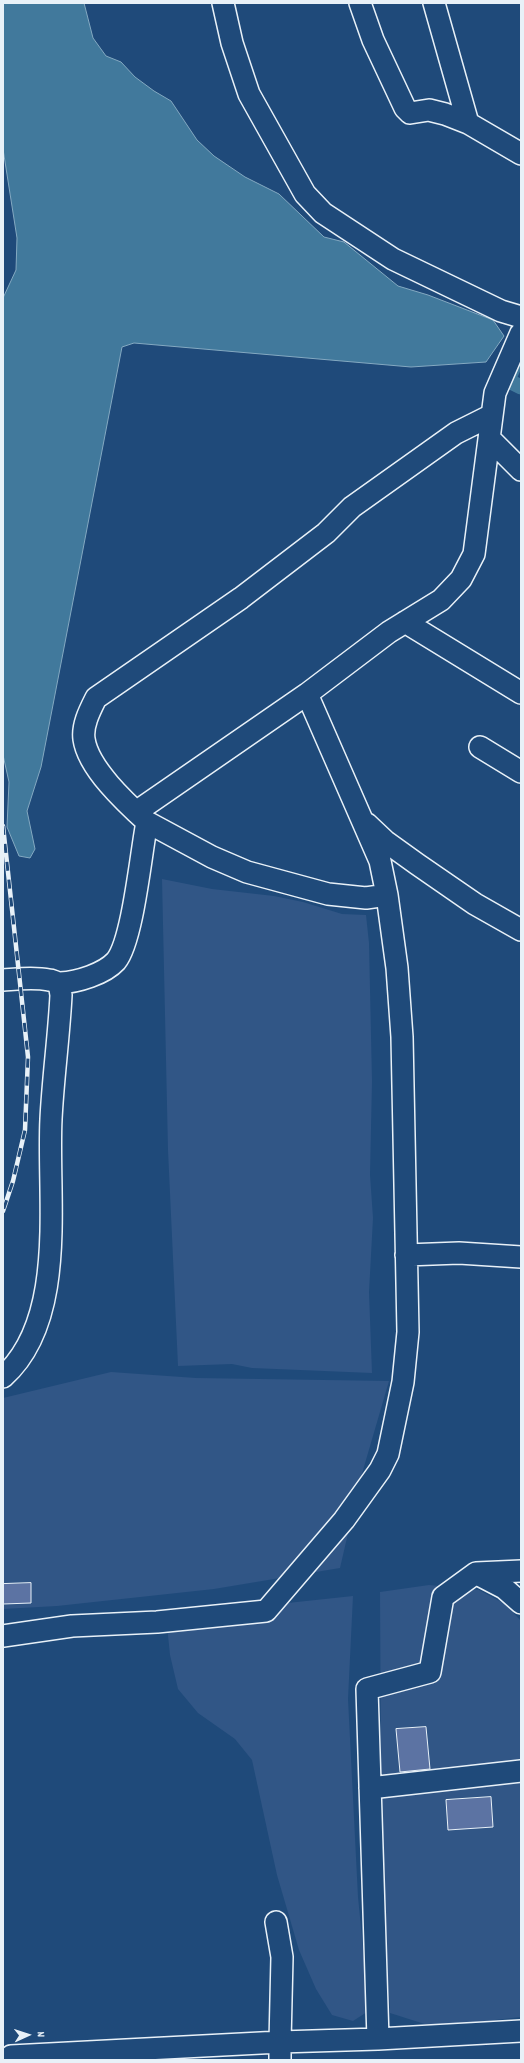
<!DOCTYPE html>
<style>
body{margin:0}
#map{position:relative;width:524px;height:2063px;overflow:hidden;background:#1f4a7a;font-family:Dekko,sans-serif}
canvas{display:block}
.frame{position:absolute;inset:0;border:4px solid #e8f1f8;pointer-events:none}
.north{position:absolute;left:8px;top:2015px;width:40px;height:40px;-webkit-text-stroke:3px #1f4a7a;paint-order:stroke;rotate:87deg;font-size:11px;font-weight:700;line-height:16px;text-align:center;color:#e8f1f8}
.north::after{content:'';display:block;margin:auto;width:14px;height:18px;background:#e8f1f8;clip-path:polygon(50% 0,100% 100%,50% 72%,0 100%)}
</style>
<div id="map">
<canvas width="524" height="2063"></canvas>
<div class="frame"></div>
<div class="north">N</div>
</div>
<script>
const c = document.querySelector('canvas').getContext('2d');
c.lineJoin = 'round';
function fillPath(path, color) { c.fillStyle = color; c.fill(path, 'evenodd'); }
function stroke(path, color, width, dash) { c.strokeStyle = color; c.lineWidth = width; c.lineCap = dash ? 'butt' : 'round'; c.setLineDash(dash || []); c.stroke(path); }
fillPath(new Path2D(`
 M162 879 212 889 274 896 303 902 342 914 366 915 369 943 372 1081 370 1175 373 1218 369 1292 372 1373 252 1368 232 1364 178 1366 168 1150Z
 M111 1372 196 1378 389 1381 361 1477 340 1568 214 1589 57 1606 3 1609V1398Z
 M429 1585 479 1590 505 1604 521 1621V1763L381 1776 380 1592Z
 M353 1596 348 1699 358 1897 366 1978 367 2012 353 2021 332 2015 316 1989 299 1950 277 1875 252 1760 235 1739 198 1713 178 1689 170 1655 166 1616Z
 M521 1778V2017L434 2027 390 2013 378 1793Z`), '#315686');
const water = new Path2D(`
 M3 3H84L93 38 106 56 121 62 135 77 154 91 171 101 197 140 214 156 245 177 279 194 324 237 344 242 398 286 428 295 493 320 504 336 486 362 411 367 134 343 122 347 41 767 27 811 35 849 30 858 19 856 7 827 9 782 3 755V298L16 270 17 238 3 149Z`);
fillPath(water, '#41799c');
stroke(water, '#84a9c1', 1);
stroke(new Path2D(`
 M515 364 509 378 513 383 521 387`), '#41799c', 15);
const building = new Path2D(`
 M31 1583V1603L3 1604V1584Z
 M426 1727 430 1769 400 1772 396 1729Z
 M491 1797 493 1827 448 1830 446 1800Z`);
fillPath(building, '#5c73a3');
stroke(building, '#e8f1f8', 1);
const minor = new Path2D(`
 M223 3 232 43 249 94 305 194 323 213 393 259 501 311 521 317
 M360 3 373 40 405 108 410 113 429 110 445 114 468 123 521 154
 M434 3 468 123
 M490 439 521 470
 M405 622 521 693
 M480 747 521 772
 M136 812 307 694
 M147 822 212 857 247 872 328 894 366 898 387 895
 M367 824 385 841 417 864 475 904 521 930
 M3 980C18 979 34 977 49 980 53 980 56 983 60 983 78 982 104 974 116 961 133 940 141 852 147 822 126 803 88 768 84 739 82 725 90 710 96 698L241 598 326 533 352 507 456 433 492 415
 M406 1255 459 1253 521 1257
 M3 1377C68 1319 47 1198 51 1119 53 1078 59 1036 61 995L59 983
 M477 1574 504 1588 521 1603
 M3 1636 72 1626 157 1622 266 1611 344 1520 380 1470 388 1454 403 1382 408 1332 402 1037 397 968 387 895 380 861 307 694 389 632 441 600 461 579 474 554 495 393 521 333
 M370 1788 521 1771
 M276 1922 282 1957 280 2042 378 2039 367 1689 430 1672 443 1597 476 1573 521 1571
 M378 2039 521 2031
 M11 2060V2056L280 2042V2060`);
stroke(minor, '#e8f1f8', 24);
stroke(minor, '#1f4a7a', 21);
const rail = new Path2D(`
 M3 826 28 1057 25 1130 13 1181 3 1211`);
stroke(rail, '#e8f1f8', 4.5);
stroke(rail, '#1f4a7a', 3, [9]);
</script>
